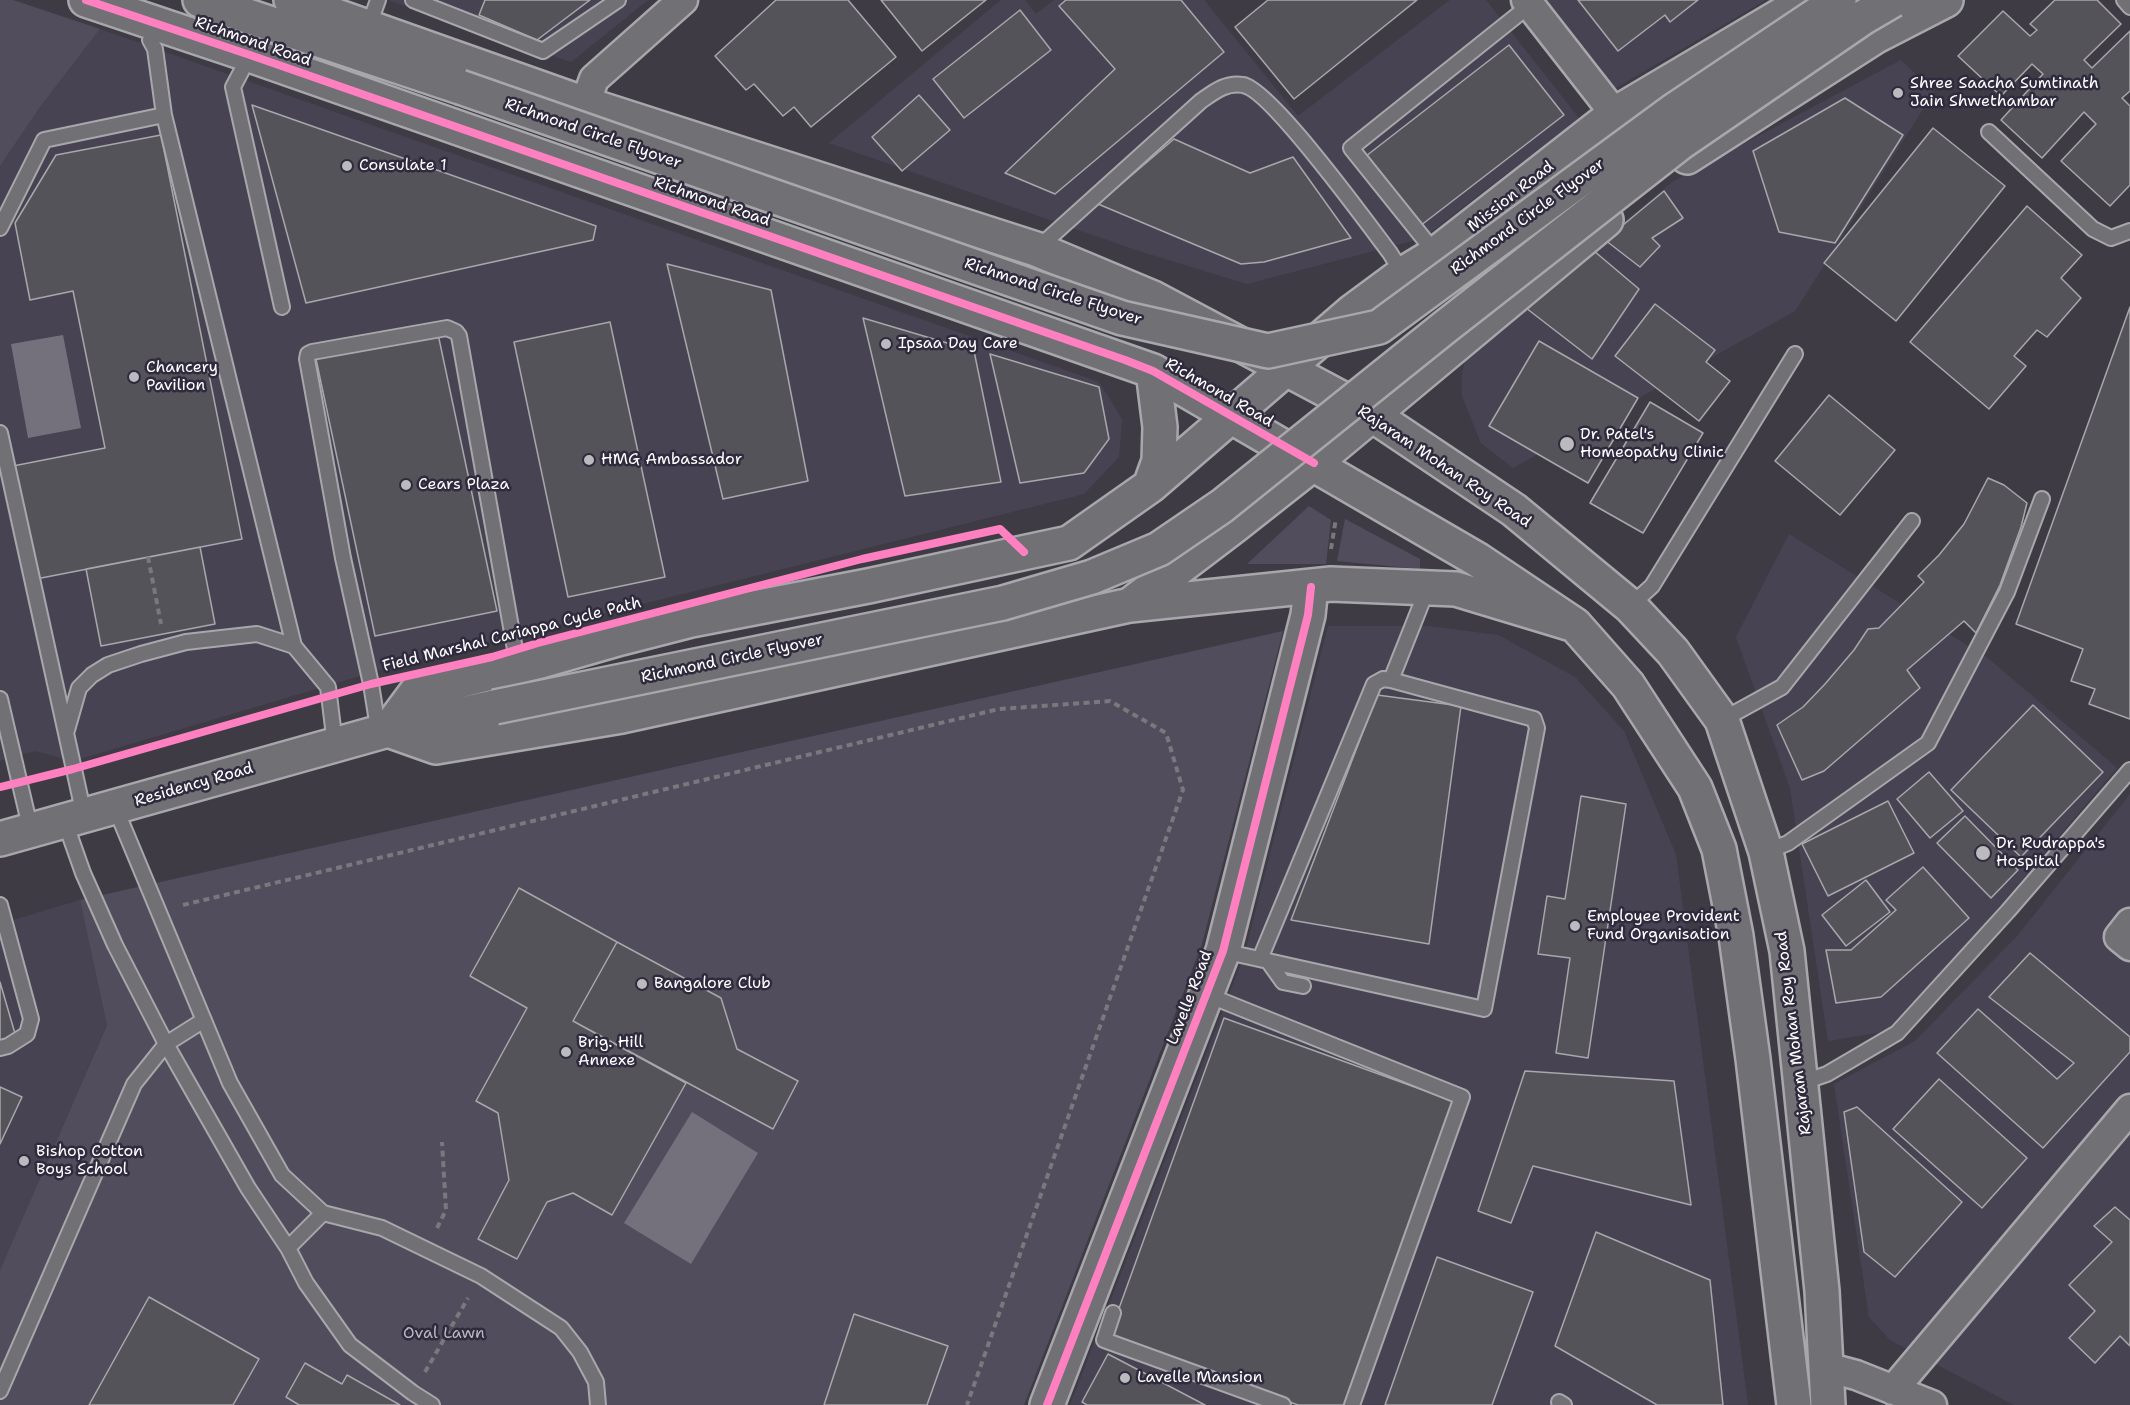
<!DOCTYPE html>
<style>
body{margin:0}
canvas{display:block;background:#3e3b45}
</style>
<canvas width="2130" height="1405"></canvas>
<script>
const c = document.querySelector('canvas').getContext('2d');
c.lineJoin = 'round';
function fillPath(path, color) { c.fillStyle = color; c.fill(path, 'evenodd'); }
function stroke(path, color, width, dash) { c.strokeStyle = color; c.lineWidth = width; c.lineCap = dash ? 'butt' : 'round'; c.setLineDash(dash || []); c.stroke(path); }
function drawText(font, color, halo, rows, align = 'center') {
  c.font = font + ' "Shantell Sans",sans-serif'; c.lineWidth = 5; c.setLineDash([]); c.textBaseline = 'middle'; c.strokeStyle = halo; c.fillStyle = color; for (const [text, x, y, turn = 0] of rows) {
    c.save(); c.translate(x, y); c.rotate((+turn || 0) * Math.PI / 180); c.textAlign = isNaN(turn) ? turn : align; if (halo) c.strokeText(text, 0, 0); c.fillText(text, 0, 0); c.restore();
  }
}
fillPath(new Path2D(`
 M388 0H648L571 62Z
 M1001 0H1025L1036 14 1054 0H1204L1298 116 1450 0H1486L1579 118 1423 238 1247 284 1136 250 829 143Z
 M1544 0H1766L1614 89Z
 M100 29 1099 382 1122 419 1119 457 1084 494 397 665 73 761 35 751 0 761V166L40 107Z
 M1901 60 1934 92 1795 311 1513 468 1481 443 1462 396V374L1467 352 1672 182Z
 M1789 534 1989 659 2117 768 1894 1030 1828 1041 1790 788 1736 637Z
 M1328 626H1429L1498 635 1575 677 1624 731 1676 855 1748 1405H1070L1244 956Z
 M2130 794V1405H2014L1890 1340 1869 1317 1834 1084 1915 1041 2018 935Z
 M80 900 107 1024 0 1270V924Z`), '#484353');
fillPath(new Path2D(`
 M0 0H13L100 29 40 107 0 166Z
 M1309 506 1331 520 1326 564H1247Z
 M1345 519 1420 559V569L1337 561Z
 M1283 631 1202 944 1024 1405H0V1270L107 1025 80 900Z`), '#524d5c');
fillPath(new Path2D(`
 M63 335 81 428 28 438 11 344Z
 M692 1112 758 1153 691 1264 624 1223Z`), '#74717d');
const building = new Path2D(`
 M485 0H590L537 40 479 15Z
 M776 0H848L896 57 811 127 794 107 783 116 754 84 746 90 715 56Z
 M881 0H986L922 51Z
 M1066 0H1181L1224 52 1055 194 1005 173 1115 69 1059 6Z
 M1268 0H1417L1294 99 1235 27Z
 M1578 0H1698L1670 22 1665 15 1618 51Z
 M2055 0H2097L2121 24 2084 60 2092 68 2130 31V91L2122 98 2130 106V185L2110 206 2061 161 2096 124 2084 112 2042 158 2001 120 2043 74 2032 64 2001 96 1958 56 2003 11 2030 36 2037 30 2030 24Z
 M1020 10 1051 50 964 118 933 79Z
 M1509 45 1564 115 1420 226 1366 156Z
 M919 95 950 130 902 171 872 137Z
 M1845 98 1903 135 1835 243 1779 232 1753 151Z
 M252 105 596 226 593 240 306 303Z
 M1933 128 2005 186 1896 321 1824 263Z
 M161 135 242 539 36 579 13 466 105 448 73 291 30 300 15 223 56 155Z
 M1174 139 1250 173 1293 157 1351 238 1264 262 1241 264 1098 204Z
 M1664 191 1683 218 1652 238 1660 246 1640 267 1605 240Z
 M2027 206 2082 255 2061 278 2081 298 2047 337 2037 330 2014 356 2026 366 1989 409 1910 342Z
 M1594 251 1639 289 1592 359 1526 308Z
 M667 264 771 290 808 481 723 499Z
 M1655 304 1715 350 1706 362 1730 381 1699 421 1615 356Z
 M2130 307V719L2089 704 2095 689 2071 681 2083 649 2016 624Z
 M863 318 974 351 1001 482 905 496Z
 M610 322 665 577 568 597 514 342Z
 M438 334 497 611 375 636 316 359Z
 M1539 341 1638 398 1588 483 1489 426Z
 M990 354 1099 387 1109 439 1084 473 1020 483Z
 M1829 395 1895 450 1840 515 1775 461Z
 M1650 402 1703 433 1643 533 1590 503Z
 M1988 478 2004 485 2027 503 2021 527 2000 585 1976 633 1964 621 1907 670 1920 688 1824 771 1802 780 1777 725 1803 707 1825 684 1854 650 1868 629 1879 628 1924 582 1918 576 1939 555 1964 524Z
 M200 547 215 624 101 646 86 569Z
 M1377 695 1461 706 1429 944 1291 920Z
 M2033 705 2103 772 2021 857 1951 790Z
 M1929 772 1963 811 1930 838 1897 799Z
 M1581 796 1626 804 1588 1058 1556 1053 1570 958 1538 954 1547 896 1565 899Z
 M1888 801 1914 853 1828 896 1802 844Z
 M1965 816 2018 870 1991 898 1937 843Z
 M1923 867 1969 918 1881 997 1836 1003 1826 950H1851L1896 910 1886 900Z
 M1866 880 1890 912 1846 946 1822 915Z
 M519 888 617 942 573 1021 686 1083 612 1215 573 1193 547 1202 517 1259 478 1239 509 1180 498 1113 476 1101 527 1008 470 976Z
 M617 942 721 998 737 1049 798 1081 773 1129 573 1021Z
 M2030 953 2130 1037V1052L2043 1148 1937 1053 1978 1009 2057 1079 2074 1063 1989 997Z
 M0 982 16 1037 0 1042Z
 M1224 1018 1456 1102 1346 1405H1298L1109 1336Z
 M1525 1071 1674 1081 1691 1205 1533 1166 1511 1223 1478 1211Z
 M1939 1079 2027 1158 1982 1208 1893 1129Z
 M0 1087 22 1097 0 1144Z
 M1857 1107 1962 1202 1895 1277 1864 1252 1844 1112Z
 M2115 1207 2130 1220V1346L2120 1336 2095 1363 2069 1338 2095 1311 2069 1285 2112 1242 2094 1226Z
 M1596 1232 1710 1280 1723 1405H1657L1555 1346Z
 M1437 1257 1533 1292 1492 1405H1385Z
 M149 1297 259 1359 233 1405H89Z
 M854 1314 948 1346 927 1405H824Z
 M1108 1354 1205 1405H1087L1082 1402Z
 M305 1363 342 1384 347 1375 400 1405H299L286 1397Z`);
fillPath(building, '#55535a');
stroke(building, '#a8a7ab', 1.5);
const lane = new Path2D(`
 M413 0 543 51 618 0
 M2124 0 2130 7
 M156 24 150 40 155 49 164 115 294 646 328 687 335 744
 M368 28 378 0
 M250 55 233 87 282 307
 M1989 132 2093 229 2111 238 2130 231
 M0 228 44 140 164 115
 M1037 249 1201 101C1214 92 1226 82 1243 85 1270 89 1369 225 1390 253L1403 274
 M1436 254 1351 148 1530 5
 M0 433 84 815
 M1630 606 1652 586 1795 354
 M1391 680 1428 587
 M0 699 31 831
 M1722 720 1782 687 1912 521
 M67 730 79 688 92 675 108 665 141 654 186 642 257 634 294 646
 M379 734 371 684 343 558 307 359 308 354 312 352 447 328 456 332 459 336 518 666
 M115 807 230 1083 282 1175 323 1213 382 1228 481 1276 561 1328 580 1352 596 1382 598 1405
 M65 822 83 873 115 945 166 1044 248 1188 288 1248 306 1283 350 1345 413 1393 432 1405
 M1766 852 1788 843 1928 743 2007 592 2042 499
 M0 905 31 1019 27 1034 8 1046 0 1048
 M1223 951 1484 1009 1537 728 1534 719 1391 680 1383 679 1374 684 1260 959
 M1268 961 1283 982 1303 986
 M1205 994 1462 1097 1352 1405
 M1801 1083 1827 1074 1897 1033 2008 911 2130 770
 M288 1248 323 1213
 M1113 1313 1104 1340 1283 1405
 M0 1391 134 1084 166 1044 204 1020
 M1559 1402 1564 1405`);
const street = new Path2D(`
 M1526 0 1615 114
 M585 104 594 79 683 0
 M2130 923 2119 937 2130 946
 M1826 1367 1856 1375 1932 1405
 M1893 1390 2130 1109`);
const secondary = new Path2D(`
 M1047 1405 1223 951 1308 615 1311 587`);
const primary = new Path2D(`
 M86 0 250 55 1153 371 1478 560 1575 625
 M200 0 460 87
 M291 0 585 104 1036 249 1153 298 1371 414 1514 510 1630 606 1673 652 1722 720 1766 852 1787 951 1822 1291 1828 1405
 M1687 157 1876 36 1946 0
 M1150 486 1159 461 1160 427 1153 371
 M1130 605 1331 584 1456 589 1575 625 1628 685 1695 788 1719 849 1736 936 1753 1059 1794 1405
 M388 730 436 747 622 716 1130 605 1234 526 1314 463 1606 220
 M388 730 417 691 541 661 621 638 691 620 868 586 1069 543 1150 486 1353 311 1403 274 1436 254 1615 114 1807 0
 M0 839 388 730 495 707`);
stroke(lane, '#a8a7ab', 18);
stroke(street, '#a8a7ab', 33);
stroke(secondary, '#a8a7ab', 38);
stroke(primary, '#a8a7ab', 38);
stroke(new Path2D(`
 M1331 549 1336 518
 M148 557 161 624
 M183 905 999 709 1110 701 1166 733 1183 790 967 1405
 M437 1228 446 1210 442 1142
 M425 1372 468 1298`), '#7a787d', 4, [6, 4.5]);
stroke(lane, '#717074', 14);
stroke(street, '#717074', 28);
stroke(secondary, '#717074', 33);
stroke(primary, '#717074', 33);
const primaryBridge = new Path2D(`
 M460 87 1122 318 1268 351 1379 327 1673 111 1839 0
 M495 707 1003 603 1092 577 1159 549 1222 506 1445 327 1680 143 1864 17 1893 0`);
stroke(primaryBridge, '#a8a7ab', 38, []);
stroke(primaryBridge, '#717074', 33);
stroke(new Path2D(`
 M86 0 250 55 1125 360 1153 371 1314 463
 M0 787 73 769 371 684 492 657 538 643 862 559 1000 529 1024 552
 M1047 1405 1223 951 1308 615 1311 587`), '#ff80c0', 8);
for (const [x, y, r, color] of [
 [1898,93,6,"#bbbabe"],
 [347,166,6,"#bbbabe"],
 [886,344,6,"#bbbabe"],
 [134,377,6,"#bbbabe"],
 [1567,444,8,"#bbbabe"],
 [589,460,6,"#bbbabe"],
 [406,485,6,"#bbbabe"],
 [1983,853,8,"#bbbabe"],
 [1575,926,6,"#bbbabe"],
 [642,984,6,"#bbbabe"],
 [566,1052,6,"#bbbabe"],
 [24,1161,6,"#bbbabe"],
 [1125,1378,6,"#bbbabe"]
]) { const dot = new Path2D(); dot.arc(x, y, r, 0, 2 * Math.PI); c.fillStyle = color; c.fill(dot); stroke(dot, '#2f2a3d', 2); }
drawText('16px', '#fff', '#2f2a3d', [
 ["Richmond Road",253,42,19],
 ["Richmond Circle Flyover",593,134,19],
 ["Mission Road",1511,197,-38],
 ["Richmond Road",712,202,19],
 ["Richmond Circle Flyover",1528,217,-36],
 ["Richmond Circle Flyover",1053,292,18],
 ["Richmond Road",1219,393,30],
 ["Rajaram Mohan Roy Road",1444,467,34],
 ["Field Marshal Cariappa Cycle Path",512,635,-14],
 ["Richmond Circle Flyover",732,659,-12],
 ["Residency Road",194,785,-16],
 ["Lavelle Road",1190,998,-69],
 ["Rajaram Mohan Roy Road",1794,1033,-97]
]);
drawText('16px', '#fff', '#2f2a3d', [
 ["Shree Saacha Sumtinath",1910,84],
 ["Jain Shwethambar",1910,102],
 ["Consulate 1",359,166],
 ["Ipsaa Day Care",898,344],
 ["Chancery",146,368],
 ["Pavilion",146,386],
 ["Dr. Patel's",1580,435],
 ["Homeopathy Clinic",1580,453],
 ["HMG Ambassador",601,460],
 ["Cears Plaza",418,485],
 ["Dr. Rudrappa's",1996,844],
 ["Hospital",1996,862],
 ["Employee Provident",1587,917],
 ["Fund Organisation",1587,935],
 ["Bangalore Club",654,984],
 ["Brig. Hill",578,1043],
 ["Annexe",578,1061],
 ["Bishop Cotton",36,1152],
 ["Boys School",36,1170],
 ["Lavelle Mansion",1137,1378]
], 'left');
drawText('16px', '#bbb9bf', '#2f2a3d', [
 ["Oval Lawn",444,1334]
]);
</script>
